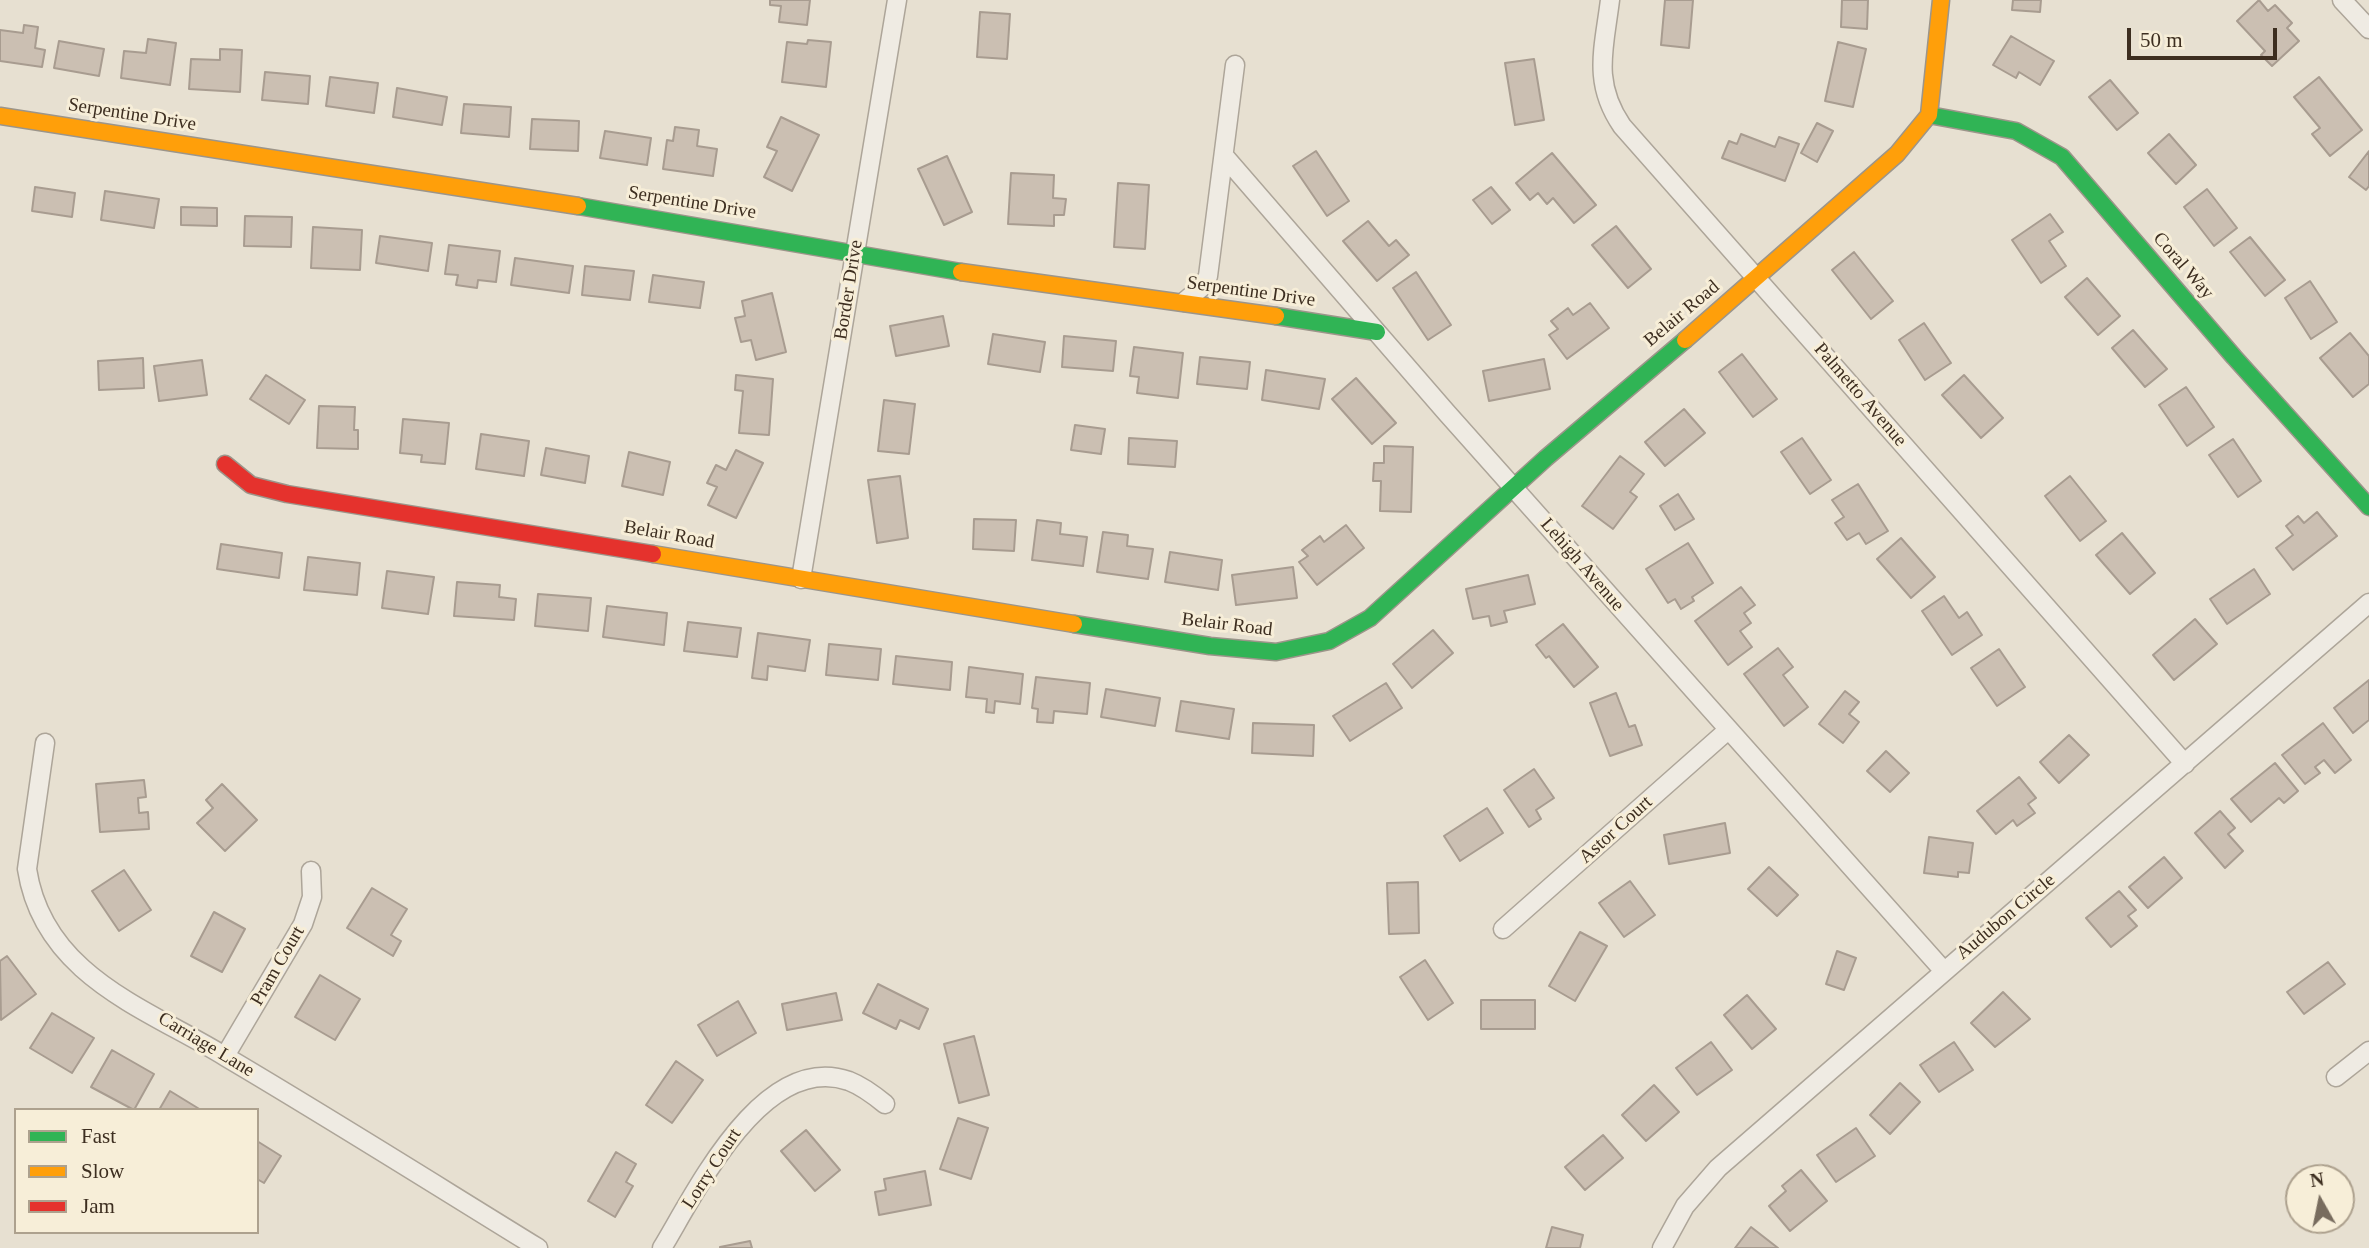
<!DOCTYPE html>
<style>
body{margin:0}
#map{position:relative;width:2369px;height:1248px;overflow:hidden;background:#e7e0d1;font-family:"Times New Roman",serif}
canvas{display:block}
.legend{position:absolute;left:14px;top:1108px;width:245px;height:126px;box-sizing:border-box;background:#f7eed8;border:2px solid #ada18e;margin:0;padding:9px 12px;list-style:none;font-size:21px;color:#3d2e20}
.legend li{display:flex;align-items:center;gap:14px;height:35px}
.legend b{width:35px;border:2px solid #ada18e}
.north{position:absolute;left:2285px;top:1164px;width:70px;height:70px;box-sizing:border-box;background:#f7eed8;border:2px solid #ada18e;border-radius:50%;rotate:351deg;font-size:19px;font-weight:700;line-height:28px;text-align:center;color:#3d2e20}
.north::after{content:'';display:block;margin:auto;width:24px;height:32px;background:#786c5e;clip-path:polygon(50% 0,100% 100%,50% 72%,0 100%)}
.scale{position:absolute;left:2127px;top:28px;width:150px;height:32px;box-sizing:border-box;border:4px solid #3d2e20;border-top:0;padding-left:9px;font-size:21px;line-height:24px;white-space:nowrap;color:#3d2e20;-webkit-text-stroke:5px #f7eed8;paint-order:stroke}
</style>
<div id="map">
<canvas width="2369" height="1248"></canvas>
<ul class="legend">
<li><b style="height:9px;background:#30b455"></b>Fast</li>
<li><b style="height:9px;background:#ff9f0a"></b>Slow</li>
<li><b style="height:9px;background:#e5322d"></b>Jam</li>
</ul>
<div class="north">N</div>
<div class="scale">50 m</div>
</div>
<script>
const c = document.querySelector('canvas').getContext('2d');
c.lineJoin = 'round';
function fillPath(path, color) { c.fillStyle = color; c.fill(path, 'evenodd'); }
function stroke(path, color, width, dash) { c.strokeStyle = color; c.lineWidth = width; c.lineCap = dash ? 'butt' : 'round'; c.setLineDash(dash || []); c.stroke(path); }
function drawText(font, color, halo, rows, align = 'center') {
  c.font = font + ' "Times New Roman",serif'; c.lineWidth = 6; c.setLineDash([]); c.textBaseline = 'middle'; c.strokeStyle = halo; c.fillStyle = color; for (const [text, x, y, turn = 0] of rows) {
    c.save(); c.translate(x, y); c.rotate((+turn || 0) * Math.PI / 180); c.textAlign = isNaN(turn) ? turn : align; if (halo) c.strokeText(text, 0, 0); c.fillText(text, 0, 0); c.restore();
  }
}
const building = new Path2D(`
 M770 0H810L807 25 779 22 781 6 770 5Z
 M1665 0H1693L1689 48 1661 45Z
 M1842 0H1868L1867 29 1841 27Z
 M2013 0H2041L2040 12 2012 10Z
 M2259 0 2268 11 2275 5 2292 23 2287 28 2299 41 2272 66 2261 55 2265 51 2237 21Z
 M980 12 1010 14 1007 59 977 57Z
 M24 25 38 27 35 48 45 50 42 67 0 61V30L23 33Z
 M2011 36 2054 61 2040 85 2019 72 2016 78 1993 65Z
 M148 39 176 43 170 85 121 78 124 51 146 53Z
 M808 40 831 42 826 87 782 82 787 42 807 44Z
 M59 41 104 49 99 76 54 68Z
 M1838 42 1866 49 1853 107 1825 101Z
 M220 49 242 50 240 92 189 89 191 59 220 60Z
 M1534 59 1544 120 1515 125 1505 63Z
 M265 72 310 76 308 104 262 100Z
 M330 77 378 83 374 113 326 106Z
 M2319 77 2362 130 2330 156 2312 134 2320 128 2294 97Z
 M2110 80 2138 113 2117 130 2089 97Z
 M397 88 447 97 442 125 393 117Z
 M464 104 511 107 509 137 461 133Z
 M781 117 819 135 792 191 764 177 777 151 767 147Z
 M532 119 579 121 578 151 530 149Z
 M1817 123 1833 131 1817 162 1801 153Z
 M675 127 699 130 697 146 717 149 713 176 663 169 667 140 673 141Z
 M605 131 651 138 647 165 600 158Z
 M1741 134 1775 147 1779 137 1799 144 1785 181 1722 158 1729 141 1737 144Z
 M2169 134 2196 165 2176 184 2148 153Z
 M1316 151 1349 201 1327 216 1293 166Z
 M2369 151V186L2366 190 2349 177Z
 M1552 153 1596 205 1574 223 1553 198 1547 204 1538 193 1530 200 1516 183Z
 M947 156 972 212 944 225 918 169Z
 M1011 173 1054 175 1053 198 1066 199 1064 215H1054V226L1008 224Z
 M1118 183 1149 185 1145 249 1114 247Z
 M35 187 75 193 72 217 32 211Z
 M1491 187 1510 210 1492 224 1473 200Z
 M2207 189 2237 228 2214 246 2184 207Z
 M105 191 159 199 154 228 101 220Z
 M181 207 217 208V226L181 225Z
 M2050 214 2063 232 2049 241 2066 266 2041 283 2012 240Z
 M245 216 292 217 291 247 244 246Z
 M1368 221 1389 246 1396 240 1409 255 1377 281 1343 241Z
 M1616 226 1651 269 1628 288 1592 245Z
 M313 227 362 230 360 270 311 268Z
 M380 236 432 243 428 271 376 263Z
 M2250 237 2285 280 2265 296 2230 252Z
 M449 245 500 251 496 282 478 280 477 288 456 285 458 275 445 274Z
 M1854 252 1893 301 1871 319 1832 270Z
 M515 258 573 266 569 293 511 285Z
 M585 266 634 271 630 300 582 295Z
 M1416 272 1451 325 1428 340 1393 288Z
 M653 275 704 282 700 308 649 302Z
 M2087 278 2120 316 2098 335 2065 297Z
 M2310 281 2337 322 2311 339 2285 298Z
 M772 293 786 352 756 360 751 340 741 342 735 318 745 316 742 301Z
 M1590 303 1609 328 1567 359 1549 335 1558 329 1551 321 1568 308 1573 315Z
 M943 316 949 346 896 356 890 326Z
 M1924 323 1951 363 1925 380 1899 340Z
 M2133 330 2167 369 2145 387 2112 348Z
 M2350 333 2369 356V384L2353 397 2320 358Z
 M993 334 1045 342 1040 372 988 364Z
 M1064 336 1116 341 1113 371 1062 367Z
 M1134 347 1183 353 1178 398 1137 393 1139 377 1130 376Z
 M1742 354 1777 399 1753 417 1719 372Z
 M1200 357 1250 362 1247 389 1197 384Z
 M143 358 144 388 99 390 98 361Z
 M1544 359 1550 389 1489 401 1483 371Z
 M202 360 207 395 159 401 154 366Z
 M1266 370 1325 379 1319 409 1262 400Z
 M266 375 305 400 289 424 250 399Z
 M736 375 773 379 769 435 739 433 743 391 735 390Z
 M1964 375 2003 418 1981 438 1942 395Z
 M1356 378 1396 423 1372 444 1332 399Z
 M2186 387 2214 427 2187 446 2159 405Z
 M884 400 915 404 909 454 878 451Z
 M319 406 355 407 354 430H358V449L317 448Z
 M1684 409 1705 433 1665 466 1645 442Z
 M403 419 449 423 445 464 421 462 422 455 400 453Z
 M1075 425 1105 429 1101 454 1071 450Z
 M481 434 529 441 524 476 476 469Z
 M1129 438 1177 441 1175 467 1128 464Z
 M1802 438 1831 480 1810 494 1781 452Z
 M2233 439 2261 481 2238 497 2209 455Z
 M1384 446 1413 447 1411 512 1380 511 1381 481H1373L1374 463H1384Z
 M546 448 589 456 585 483 541 475Z
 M736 450 763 463 736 518 708 505 717 487 707 483 716 465 726 470Z
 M629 452 670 462 663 495 622 486Z
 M1620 456 1644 474 1630 492 1637 497 1613 529 1582 506Z
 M900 476 908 538 877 543 868 480Z
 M2070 476 2106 521 2080 541 2045 496Z
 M1858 484 1888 531 1866 544 1859 533 1847 540 1835 523 1844 517 1832 500Z
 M1678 494 1694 519 1675 530 1660 506Z
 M2317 512 2337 536 2293 570 2276 548 2293 535 2286 526 2298 516 2304 523Z
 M974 519 1016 520 1014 551 973 549Z
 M1037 520 1061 523 1060 534 1087 537 1083 566 1032 560Z
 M1346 525 1364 548 1317 585 1299 562 1308 556 1302 550 1320 536 1324 542Z
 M1103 532 1128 535 1127 546 1153 549 1148 579 1097 572Z
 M2122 533 2155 573 2130 594 2096 555Z
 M1901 538 1935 577 1911 598 1877 559Z
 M1688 543 1713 583 1692 597 1694 601 1681 609 1675 599 1668 603 1646 569Z
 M221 544 282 553 279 578 217 569Z
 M1170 552 1222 560 1218 590 1165 582Z
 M308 557 360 563 357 595 304 590Z
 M1293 567 1297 598 1236 605 1232 575Z
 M2254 569 2270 594 2227 624 2210 599Z
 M387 571 434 577 428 614 382 608Z
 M1528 575 1535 604 1504 611 1507 622 1491 626 1489 616 1473 619 1466 589Z
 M457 582 500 585 499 597 516 599 514 620 454 616Z
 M1741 587 1755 605 1744 613 1751 623 1740 631 1752 647 1728 665 1695 621Z
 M538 594 591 598 588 631 535 626Z
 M1944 596 1959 618 1967 612 1982 635 1952 655 1922 611Z
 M607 606 667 613 664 645 603 637Z
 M2195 619 2217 644 2174 680 2153 655Z
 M688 622 741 628 737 657 684 651Z
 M1563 624 1598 667 1574 687 1549 656 1546 658 1536 645Z
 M1433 630 1453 653 1412 688 1393 664Z
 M758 633 810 640 805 671 768 666 767 680 752 678Z
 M829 644 881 649 878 680 826 675Z
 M1778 648 1793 667 1783 675 1808 707 1784 726 1744 674Z
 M1999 649 2025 687 1997 706 1971 668Z
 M896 656 952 662 950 690 893 684Z
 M969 667 1023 674 1020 704 995 701 994 713 986 712 987 699 966 697Z
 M1036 677 1090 683 1087 714 1054 711 1053 723 1037 722 1038 709 1032 708Z
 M2369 680V720L2353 733 2334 708Z
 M1386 683 1402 708 1350 741 1333 716Z
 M1106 689 1160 698 1155 726 1101 717Z
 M1845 691 1859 702 1849 714 1859 722 1843 743 1819 724Z
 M1616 693 1629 727 1635 725 1642 745 1610 756 1590 703Z
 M1181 701 1234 709 1229 739 1176 731Z
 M1253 723 1314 725 1313 756 1252 753Z
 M2323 723 2351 760 2335 773 2324 760 2315 767 2320 773 2305 784 2282 755Z
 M2069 735 2089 755 2059 783 2040 762Z
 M1886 751 1909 773 1890 792 1867 771Z
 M2275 763 2298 791 2284 803 2279 798 2251 822 2231 799Z
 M1534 769 1554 798 1536 810 1541 819 1529 827 1504 790Z
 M2019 777 2036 798 2028 804 2035 813 2017 826 2013 820 1996 834 1977 811Z
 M144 780 146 797 138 798 139 813 148 812 149 829 100 832 96 784Z
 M222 784 257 820 225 851 197 823 213 808 206 800Z
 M1487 808 1503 833 1460 861 1444 836Z
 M2220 811 2235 828 2228 834 2243 851 2225 868 2195 833Z
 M1725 823 1730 853 1669 864 1664 835Z
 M1929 837 1973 843 1969 873 1958 872V877L1924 873Z
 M2164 857 2182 878 2148 908 2129 887Z
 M1769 867 1798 895 1777 916 1748 889Z
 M124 870 151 910 119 931 92 891Z
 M1630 881 1655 915 1624 937 1599 903Z
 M1418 882 1419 933 1389 934 1387 883Z
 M372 888 407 909 391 935 401 941 393 956 347 928Z
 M2119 891 2136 910 2128 916 2137 926 2111 947 2086 918Z
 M214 912 245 929 222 972 191 956Z
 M1580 932 1607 946 1575 1001 1549 986Z
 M1837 951 1856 958 1844 990 1826 984Z
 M7 956 36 994 1 1020 0 961Z
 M1425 960 1453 1003 1428 1020 1400 977Z
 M2328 962 2345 984 2304 1014 2287 992Z
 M320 975 360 999 335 1040 295 1017Z
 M878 984 928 1009 919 1029 900 1020 896 1029 863 1013Z
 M2003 992 2030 1019 1995 1047 1971 1023Z
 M836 993 842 1020 787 1030 782 1004Z
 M1747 995 1776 1029 1752 1049 1724 1015Z
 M1481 1000H1535V1029H1481Z
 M738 1001 756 1033 717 1056 698 1025Z
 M52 1013 94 1038 72 1073 30 1048Z
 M974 1036 989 1095 959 1103 944 1044Z
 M1711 1042 1732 1070 1697 1095 1676 1068Z
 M1954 1042 1973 1070 1939 1092 1920 1065Z
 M112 1050 154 1074 134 1110 91 1087Z
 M676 1061 703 1080 672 1123 646 1105Z
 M1900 1083 1920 1102 1890 1134 1870 1115Z
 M1654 1085 1679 1112 1646 1141 1622 1115Z
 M170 1091 201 1110H159Z
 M958 1118 988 1128 971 1179 940 1169Z
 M1856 1128 1875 1156 1836 1182 1817 1155Z
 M806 1130 840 1170 815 1191 781 1151Z
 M1603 1135 1623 1158 1585 1190 1565 1167Z
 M257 1141 281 1156 264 1183 257 1179Z
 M616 1152 636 1164 626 1182 633 1186 615 1217 588 1201Z
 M1801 1170 1827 1201 1790 1231 1769 1206 1786 1191 1782 1186Z
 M925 1171 931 1205 879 1215 875 1192 886 1190 884 1179Z
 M1552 1227 1583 1235 1580 1248H1546Z
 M1751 1227 1778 1248H1735Z
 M750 1241 752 1248H720V1247Z`);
fillPath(building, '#cbbfb2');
stroke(building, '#a89c90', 2);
const street = new Path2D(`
 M1610 0C1604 49 1592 82 1622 126L2185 764
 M2342 0 2369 29
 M1225 157 1446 412 1943 970
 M1184 302 1203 286 1208 276 1235 65
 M801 579 897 0
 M45 743 27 869C33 908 52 941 82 968 123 1005 179 1028 226 1057 331 1119 434 1184 538 1248
 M1503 929 1728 730
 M225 1056 303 924 312 897 311 871
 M2336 1077 2369 1051
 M662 1248C696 1192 763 1051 849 1081 862 1086 874 1095 885 1104
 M1662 1248 1685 1206 1718 1168 2369 603`);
const fast = new Path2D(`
 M1929 115 2016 131 2062 157 2234 357 2369 507
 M578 206 961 272
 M1276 316 1377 332
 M1074 624 1210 646 1276 652 1329 641 1370 618 1546 458 1685 340`);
const slow = new Path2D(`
 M0 116 578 206
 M961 272 1276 316
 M1685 340 1897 154 1929 115 1941 0
 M653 554 1074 624`);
const jam = new Path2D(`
 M225 464 251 485 287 494 653 554`);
stroke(street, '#ada599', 21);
stroke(fast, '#9c958a', 19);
stroke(slow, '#9c958a', 19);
stroke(jam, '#9c958a', 19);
stroke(street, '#efebe3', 18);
stroke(fast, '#30b455', 16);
stroke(slow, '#ff9f0a', 16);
stroke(jam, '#e5322d', 16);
drawText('19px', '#3d2e20', '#f7eed8', [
 ["Serpentine Drive",132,115,9],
 ["Serpentine Drive",692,203,9],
 ["Coral Way",2183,266,49],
 ["Border Drive",849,290,-81],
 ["Serpentine Drive",1251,292,8],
 ["Belair Road",1682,314,-40],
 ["Palmetto Avenue",1860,395,49],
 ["Belair Road",669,535,10],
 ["Lehigh Avenue",1582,565,49],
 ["Belair Road",1227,625,7],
 ["Astor Court",1616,830,-42],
 ["Audubon Circle",2006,917,-40],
 ["Pram Court",278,966,-60],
 ["Carriage Lane",206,1045,31],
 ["Lorry Court",712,1169,-57]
]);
</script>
